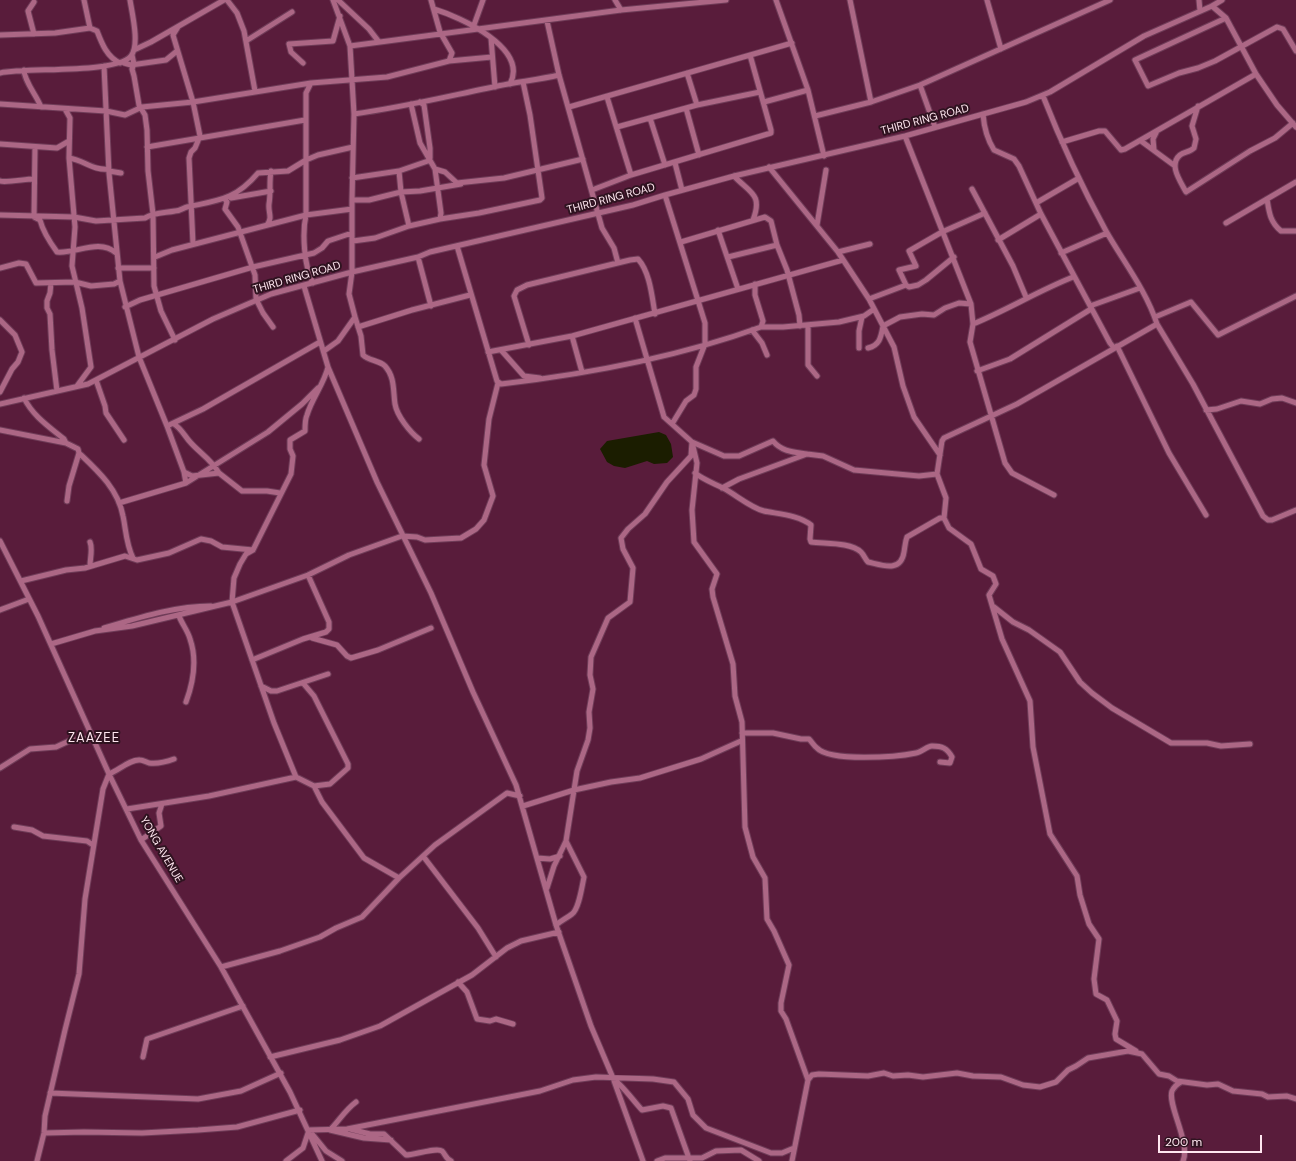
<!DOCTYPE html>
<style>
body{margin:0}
#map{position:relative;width:1296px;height:1161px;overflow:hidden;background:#591c3b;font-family:"DM Sans",sans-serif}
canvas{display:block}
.scale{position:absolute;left:1158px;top:1135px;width:104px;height:18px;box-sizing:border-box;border:2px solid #ffe7f0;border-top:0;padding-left:5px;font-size:12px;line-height:14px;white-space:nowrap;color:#ffe7f0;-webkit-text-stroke:3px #2f1320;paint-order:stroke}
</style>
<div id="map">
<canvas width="1296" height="1161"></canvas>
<div class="scale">200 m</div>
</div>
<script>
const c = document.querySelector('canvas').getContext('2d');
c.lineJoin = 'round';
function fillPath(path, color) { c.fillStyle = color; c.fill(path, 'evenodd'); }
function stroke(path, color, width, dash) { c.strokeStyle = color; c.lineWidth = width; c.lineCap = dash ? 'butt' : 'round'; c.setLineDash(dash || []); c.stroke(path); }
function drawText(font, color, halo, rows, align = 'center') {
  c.font = font + ' "DM Sans",sans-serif'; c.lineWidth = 4; c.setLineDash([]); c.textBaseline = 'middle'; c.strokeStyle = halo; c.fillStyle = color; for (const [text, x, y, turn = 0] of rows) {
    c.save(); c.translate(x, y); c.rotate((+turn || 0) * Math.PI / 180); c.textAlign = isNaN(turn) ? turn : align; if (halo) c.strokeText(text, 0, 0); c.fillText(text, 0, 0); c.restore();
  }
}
fillPath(new Path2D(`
 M659 432 666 435 671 444 673 457 667 463 654 464 647 461 625 468 614 466 607 462 600 449 607 441Z`), '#1b1d00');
const minor = new Path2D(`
 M227 0 237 13 244 31 255 91
 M338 0 369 29 379 42
 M615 0 621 10
 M776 0 808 90 824 156
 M850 0 871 102
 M987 0 1001 49
 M1199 0 1200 11
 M34 2 28 11 34 34
 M1212 6 1226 18 1256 74 1277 105 1296 127
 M434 9C460 17 529 48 510 84
 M1226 18 1135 60 1148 86 1179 73 1198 68 1215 61 1277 27 1283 29 1296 51
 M547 21 559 75 602 228 614 248 618 263
 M474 25 483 0
 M178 27 173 35 193 102 200 136 195 148 191 152 189 158 193 244
 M90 28 97 31C102 44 107 57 120 63
 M0 35 55 33 90 28 84 0
 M491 38 495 87
 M246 41 292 12
 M350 46 621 10 726 0
 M134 50 151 42 224 0
 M132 55 134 64 132 69 134 76 139 105 145 115 147 130 148 171 153 214 154 286 161 311 175 340
 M449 61 492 57
 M124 63 131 65 166 60 177 51
 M303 63 291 52 289 44 333 41 340 16
 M104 66 109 173 120 281 139 357 167 426 184 472 186 483
 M24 70C24 81 37 96 41 107
 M0 73C26 67 116 74 131 56 140 45 132 13 130 0
 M687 73 697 105
 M920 85 935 127
 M607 97 631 175
 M764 102 808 90
 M0 104 106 111 125 115 142 107 193 102 311 83
 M411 104 420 143 435 169 445 172 457 183 504 178 583 159
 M1198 106 1192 126 1196 139 1194 148C1190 152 1184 152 1180 155 1168 165 1181 182 1186 192L1250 151 1275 138 1293 123
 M569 107 792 43
 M686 108 699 155
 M65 109 70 118 69 158 75 227 72 266 82 308 91 367 77 386
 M354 114C406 107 457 94 508 84 525 81 542 79 559 75
 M983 114C984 127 987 139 994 150L1014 159 1019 166 1041 214 1110 343 1114 348
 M815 116 871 102 920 85 1110 0
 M650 118 665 165
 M617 127 697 105 760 92
 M905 136 971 304 973 324 970 342 1005 463 1012 473 1054 495
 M1141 141 1175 166
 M1062 142 1099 131H1105L1121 150 1125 149 1256 74
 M0 144 57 148 69 141
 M35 147 34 217 40 220C43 232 49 241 57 252 76 254 99 238 116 253
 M147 147 305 120
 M1154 150 1153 139 1156 133
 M69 158C84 160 93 171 109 169
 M675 163 682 190
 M769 167 838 252 869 299 894 347 903 386 914 417 940 455
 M435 169 441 213 440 219
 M109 171 121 173
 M399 171 428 161 430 158V148L424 105 420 102
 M734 176C750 193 763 194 753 220
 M352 178 399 171 401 192 409 226
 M0 181C4 183 26 179 33 179
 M972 189 1013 266 1026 297
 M592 190 631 175 771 133V130L750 55
 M665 195 705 323V344L696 367V389L694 395 686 401 672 424
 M231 198 271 191
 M225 199 227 202 225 209 238 227 255 275 256 299 263 313 273 327
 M1267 199C1269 212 1270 222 1281 231H1296
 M352 200H369L401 192 420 191 461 184
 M1036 203 1079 178
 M0 215 74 217 96 221 145 218C155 212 165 213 175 211 180 211 183 208 187 207 219 200 235 200 258 173L288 171 306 160 318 155 353 147
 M1226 223 1296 182
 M267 225C273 217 268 213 269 204 271 193 269 182 271 171
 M817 225 826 170
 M718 230 738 289
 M998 240 1041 214
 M353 241 375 238 409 226 440 219 479 213 540 200 542 198 530 115 523 82
 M681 242 765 217 771 221 777 245 787 270 799 315 800 326
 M457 246 497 381 501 384C589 374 678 357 761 327L763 321 755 295V284
 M838 252 870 244
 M1061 253 1107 233
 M155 257 172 250 306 215 352 209
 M418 257 431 306
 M728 257 777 245
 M0 268 19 263 26 264 36 283 75 282 91 286 114 284 120 281
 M118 268H154
 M51 283 50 293 47 301V308L50 314 52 350 57 391
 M313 283C304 267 302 233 306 215V93L311 83 387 77 449 61 452 53 440 32 431 0
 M906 285 909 287 918 285 926 280 954 257
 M304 286 328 367 377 482 431 593 473 692 516 785 556 925 591 1026 613 1078 643 1161
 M869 299 906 285 899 270 916 266 909 251 942 232 985 213
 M1090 306 1140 288
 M125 307 140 300 253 267 314 253 322 248 328 241 352 233
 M355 317 361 336 363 355C369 361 379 360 385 366 395 377 393 391 395 404 397 416 410 432 419 439
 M1155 317 1191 302 1218 335 1296 296
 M635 318 664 417 692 442 697 463 692 510 694 542 717 574 712 589 713 597 733 664 735 696 742 722 745 827 753 857 765 878 767 919 774 931 789 965 781 1003V1011L786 1019 808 1080 792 1161
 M0 320 15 335 22 352 18 362 12 369 0 392
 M973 324C1007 310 1038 291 1073 277
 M1157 324 1193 384 1263 516 1268 520H1272L1296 510
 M808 325V365L817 376
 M358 327 412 310 470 295
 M761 327H783L839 322 864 316 874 309
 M752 330 762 343 767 355
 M572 336 582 372
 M529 345 514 296 517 290 527 285 630 260 638 259C650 272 652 297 655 314
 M1117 346 1169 453 1206 515
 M859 348V331L862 317
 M868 348C880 345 881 337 883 326L900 317 922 314 934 315 945 308 959 303 971 304
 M501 350 524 376 540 378
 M324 351 338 341 355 317 349 294 352 272V200L354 114 350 46 333 0
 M488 352 572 336 843 260
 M328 367C324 384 312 398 307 415 305 419 305 426 305 431L290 440V449L293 456 291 474 253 550 246 554 240 564 234 578 232 602 274 723 296 777 314 786 322 802 364 858 399 878
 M977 371 1010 359 1091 309
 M96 380 105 406 106 413 124 440
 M24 398C33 416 48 426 64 439L66 443 78 449 79 453C98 471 118 489 123 516 126 530 126 544 133 558
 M0 404 88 384 213 319 271 294 352 272 418 257 430 252 633 205 665 195 734 176 905 136 1026 102 1050 92 1144 36 1212 6 1222 0
 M1206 410 1217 409 1241 401 1260 404 1272 399 1282 398 1296 403
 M174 424C182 429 185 437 191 443 202 455 210 458 219 473
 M167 426 203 409 320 342
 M0 430 66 443
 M184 472 192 476 219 473 242 491H267L280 493
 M695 473C704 480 713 483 723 488 735 494 751 508 764 511 778 514 799 515 811 525L810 539 811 542C825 544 850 542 861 552 864 555 865 559 868 562 882 565 901 573 904 552 905 547 905 542 907 537L940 518H944L949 528 971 544 981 569 993 576 996 584 989 595 1002 639 1030 701 1033 747 1050 834 1077 876 1080 895 1089 924 1099 939 1094 979 1096 994 1107 1000 1117 1021 1115 1034 1116 1039 1136 1051
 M722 488 739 479 807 454 823 456 854 470 919 476 937 474
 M67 501 69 486 79 453
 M119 503 186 483 268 432 302 404 318 388
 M944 518 946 498 937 474 942 441 944 438 1017 404 1157 324C1146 290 1123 261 1106 231 1082 187 1061 142 1043 96
 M0 541 38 616 109 774 141 840 221 967 290 1092 322 1161
 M90 542C93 549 90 558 90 566
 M21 581 66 570 85 568 125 556 137 560 169 553 201 539 211 541 222 547 253 550
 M994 607 1013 622 1029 630 1060 652 1080 682 1092 693 1112 708 1171 743H1207L1221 746 1250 744
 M0 610 29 599
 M179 616C182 624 188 631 190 639 197 659 193 683 186 702
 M104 628C138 618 175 606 211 606
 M312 638 337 645 347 656 351 658 378 650 431 628
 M51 644 95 631 132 626 232 602 308 575 349 555 402 536 417 537 425 540 461 538 476 529 484 520 493 496 484 465 489 419 498 383
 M252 660 303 639 326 632 329 629V622L308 575
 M303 683 314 696 348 764V768L330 784 314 786
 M261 686 271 691H277L328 674
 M742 733H773L801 739H809C812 742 814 746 817 748 830 762 897 757 916 753 922 752 927 746 932 746 942 746 947 748 952 757L950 763 940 762
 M0 768 30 749 56 747 69 741 94 738
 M523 806 574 790 611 782 640 778 701 759 741 741
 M127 809 209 796 296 777
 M14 827 32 830 43 836 87 841 93 845
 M141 840 161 826 159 813 162 804
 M423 856 478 928 496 957
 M537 858 550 859 560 856
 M547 888 554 866 566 841
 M556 925C562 920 567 918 572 914 579 909 582 886 584 877L566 841 577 771 588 740 590 728 589 712 593 689 590 675 591 657 608 618 630 602 633 568 623 549 621 538 628 529 645 514 667 482 691 456 692 442 724 456H739L773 441C782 452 794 452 807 454
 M221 967 280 951 320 937 336 928 362 917 399 878 435 845 507 793 520 796
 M458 982 467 992 477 1019 490 1021 496 1019 513 1024
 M143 1057 147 1039 243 1006
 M270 1057 340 1040 380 1026 472 975 507 948 521 941 559 932
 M614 1080C619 1081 636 1104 642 1110L663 1106 671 1108 690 1161
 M808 1080 812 1075 819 1074 868 1076 884 1073 893 1076 908 1075 923 1077 957 1073 973 1076 1001 1077 1023 1085 1040 1087 1056 1082 1068 1070 1076 1066 1088 1058 1128 1051 1142 1054 1159 1074 1169 1076 1177 1081 1207 1085 1218 1084 1233 1091 1262 1094 1268 1097 1287 1096 1296 1099
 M1181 1082C1177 1084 1174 1087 1172 1091 1167 1104 1191 1144 1183 1161
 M50 1093 198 1099 241 1091 281 1073
 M356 1102C345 1110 339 1121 330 1130L364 1138 391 1140
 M350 1129 370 1134H384L406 1155C414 1155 437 1147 442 1151 446 1155 445 1158 451 1161
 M44 1133 84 1132 142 1133 198 1130 237 1127 300 1110
 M313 1135 326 1151 342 1161
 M37 1161 44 1133 45 1116 65 1030 79 974 85 899 103 789 109 774C118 771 130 759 140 760 143 760 146 762 149 763 157 764 166 762 174 759
 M286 1161 303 1148 309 1130 347 1129 540 1091 573 1080 596 1077 653 1079 674 1082 688 1099 693 1115 706 1128 771 1153H782L794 1148
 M657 1161 665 1158H702L716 1151 741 1150 759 1161`);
stroke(minor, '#6f3c58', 7);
stroke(minor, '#ac6785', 5);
drawText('11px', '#ffe7f0', '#2f1320', [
 ["THIRD RING ROAD",925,120,-15],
 ["THIRD RING ROAD",611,199,-15],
 ["THIRD RING ROAD",297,278,-16],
 ["YONG AVENUE",161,850,60]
]);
c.letterSpacing = '1px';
drawText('13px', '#ffe7f0', '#2f1320', [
 ["ZAAZEE",94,739]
]);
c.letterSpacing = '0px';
</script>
